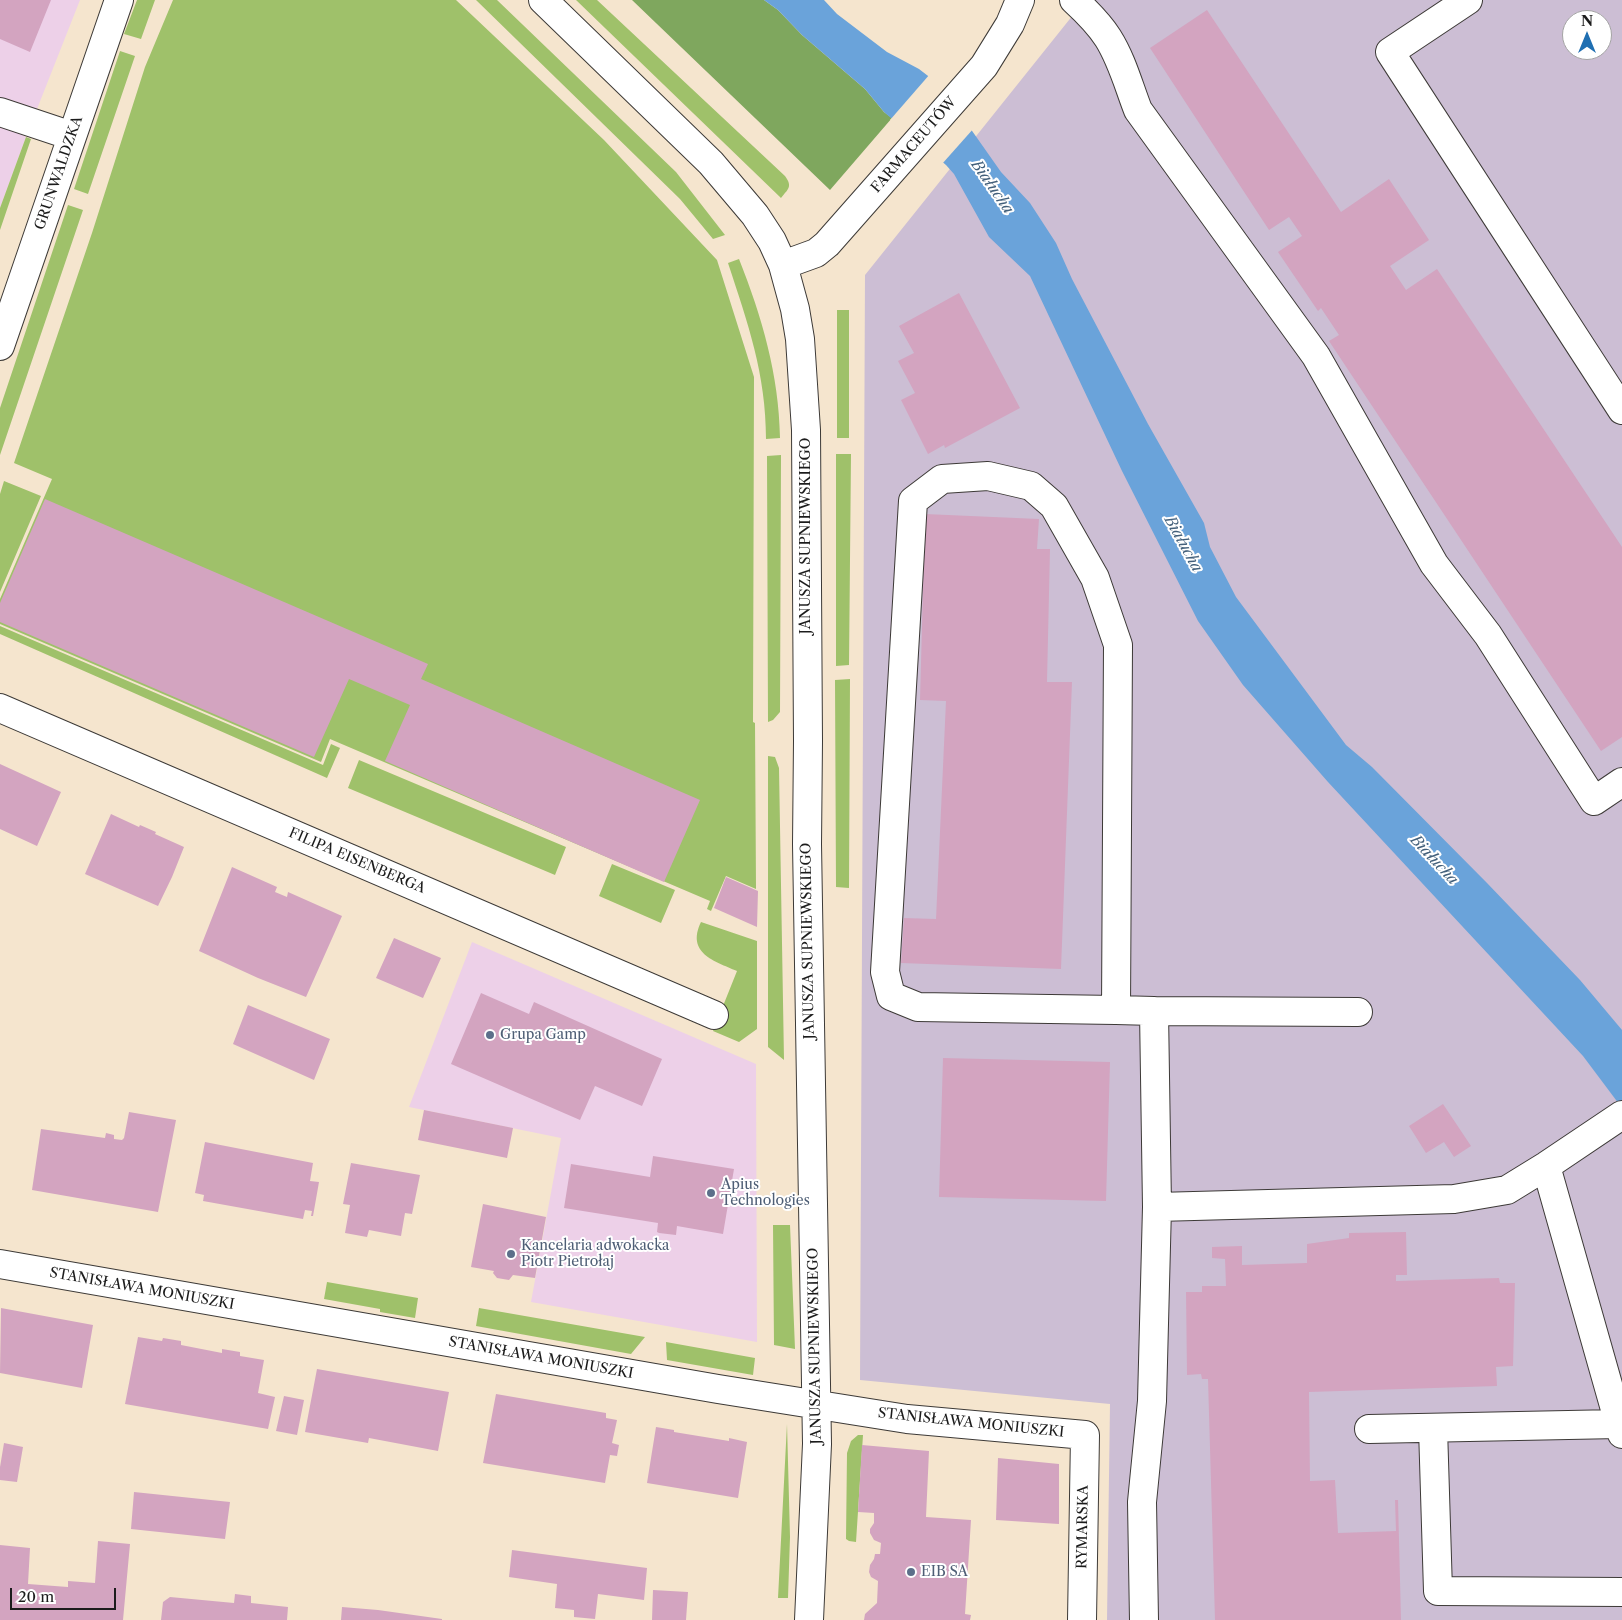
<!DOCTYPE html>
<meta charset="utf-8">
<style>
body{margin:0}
#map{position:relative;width:1622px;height:1620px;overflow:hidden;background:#f5e5ce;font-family:"Libre Caslon Text",serif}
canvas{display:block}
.north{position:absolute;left:1562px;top:10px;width:50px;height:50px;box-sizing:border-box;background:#fff;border:1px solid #a4a4a4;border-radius:50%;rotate:0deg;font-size:14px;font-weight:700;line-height:20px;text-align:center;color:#1c1c1c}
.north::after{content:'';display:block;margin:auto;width:18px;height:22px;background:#1f6fb2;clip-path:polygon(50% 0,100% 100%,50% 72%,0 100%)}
.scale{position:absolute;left:10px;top:1588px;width:106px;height:22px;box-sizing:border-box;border:2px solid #1c1c1c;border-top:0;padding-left:6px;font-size:15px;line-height:18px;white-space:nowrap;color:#1c1c1c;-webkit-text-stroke:4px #fff;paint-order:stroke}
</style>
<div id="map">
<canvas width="1622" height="1620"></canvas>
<div class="north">N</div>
<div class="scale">20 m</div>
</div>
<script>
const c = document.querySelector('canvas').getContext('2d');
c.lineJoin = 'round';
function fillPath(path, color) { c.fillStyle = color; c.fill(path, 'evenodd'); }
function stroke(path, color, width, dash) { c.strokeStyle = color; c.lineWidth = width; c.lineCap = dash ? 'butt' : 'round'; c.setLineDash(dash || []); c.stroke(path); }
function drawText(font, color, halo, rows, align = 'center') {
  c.font = font + ' "Libre Caslon Text",serif'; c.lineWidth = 4; c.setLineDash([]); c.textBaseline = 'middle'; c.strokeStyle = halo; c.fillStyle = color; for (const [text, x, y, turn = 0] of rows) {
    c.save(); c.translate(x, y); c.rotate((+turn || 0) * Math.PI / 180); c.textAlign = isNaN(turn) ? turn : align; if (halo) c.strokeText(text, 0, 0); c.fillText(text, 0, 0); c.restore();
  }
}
fillPath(new Path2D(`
 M0 0H80L37 109 28 108 19 133 26 137 0 208Z
 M472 942 756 1064 757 1342 531 1302 561 1138 409 1107Z`), '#edd0e8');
fillPath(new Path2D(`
 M1085 0H1622V1620H1107L1110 1404 860 1380 865 275ZM1572 20H1602V50H1572Z`), '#ccbed4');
fillPath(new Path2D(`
 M137 0H155L141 39 124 34Z
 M173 0H456L604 140 717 260 754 377 753 722 755 723 756 889 726 876 711 911 707 909 710 901 330 739 321 762 0 624V599L52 479 14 463 92 233 145 67Z
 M476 0H497L676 172 725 235 713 239 680 199Z
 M576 0H597L785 176C793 187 788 189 781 198Z
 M120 51 135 56 88 194 74 189Z
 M26 137 31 139 0 230V208Z
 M68 205 83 210 0 455V408Z
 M739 259C762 317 779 375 780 438L766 439C766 374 748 324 728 263Z
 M837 310H849V438H837Z
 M836 454H851L849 665 836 666Z
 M781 455 780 712 773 720 768 722 767 456Z
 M4 481 41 496 0 592V494Z
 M0 626 323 765 331 744 340 748 327 778 0 634Z
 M850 679 849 888 836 887 835 680Z
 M768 756 775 757 779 768 784 1060 768 1047Z
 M359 760 566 847 555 875 348 788Z
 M612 864 675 890 661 923 599 896Z
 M701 922 757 941V1029L739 1042 713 1031 737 971C714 961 686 953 701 922Z
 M773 1225H790L795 1349 774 1345Z
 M327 1282 418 1298 415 1318 380 1312V1309L324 1299Z
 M479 1308 645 1337 631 1354 476 1326Z
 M666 1342 755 1358 753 1375 667 1360Z
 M787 1424 790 1537 788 1598H778Z
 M858 1435H863L856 1542 849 1541 846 1539 847 1453 851 1441Z`), '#9fc16a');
fillPath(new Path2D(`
 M632 0H764L778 10 802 35 865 89 884 112 892 118 830 190Z`), '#7fa75e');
fillPath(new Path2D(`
 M764 0H824L837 14 887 52 919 69 932 79 963 118 1001 172 1030 203 1056 243 1072 279 1148 424 1204 523 1210 547 1236 597 1346 745 1372 767 1487 883 1580 980 1622 1030V1108L1583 1056 1328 782 1243 685 1198 621 1122 471 1030 276 989 237 954 174 946 165 884 112 865 89 802 35 778 10Z`), '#6aa3da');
fillPath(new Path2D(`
 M930 74 955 102 974 128 942 164 890 120Z`), '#f5e5ce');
fillPath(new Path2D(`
 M0 0H51L30 52 0 39Z
 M1207 10 1341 212 1389 179 1429 240 1390 266 1406 290 1437 269 1622 547V737L1601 751 1329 341 1339 335 1321 308 1318 311 1278 252 1302 236 1289 217 1269 230 1150 48Z
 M959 293 1020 408 945 448 944 445 928 454 901 400 915 393 898 361 914 353 899 326Z
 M45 499 428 664 421 679 700 800 664 882 385 761 410 705 349 679 314 757 0 622V603Z
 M925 514 1039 519 1037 549H1050L1047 682H1072L1061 969 901 963 904 918 936 919 946 701 920 700Z
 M0 764 61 792 37 846 0 829Z
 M111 814 139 827 140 825 156 832 155 834 184 847 172 877 158 906 85 874Z
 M232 867 277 887 275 892 287 897 288 892 342 916 306 997 258 978 199 951Z
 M726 877 758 891 757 927 714 908Z
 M394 938 441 958 423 998 376 978Z
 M481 993 529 1014 534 1002 662 1059 642 1106 595 1086 580 1120 451 1064Z
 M248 1005 330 1039 314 1080 233 1044Z
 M943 1058 1110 1062 1106 1201 939 1197Z
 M1443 1104 1471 1146 1454 1157 1444 1142 1426 1153 1409 1126Z
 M424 1110 513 1128 507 1158 418 1140Z
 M129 1112 176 1120 158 1212 32 1190 41 1129 105 1138 106 1133 114 1135V1139L122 1140 124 1138Z
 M205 1142 313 1163 310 1181 319 1182 313 1216H311L312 1211 305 1210 303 1219 203 1201 204 1195 195 1193Z
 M653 1156 734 1169 723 1234 677 1226 676 1235 659 1233 657 1232 658 1223 564 1208 571 1164 650 1177Z
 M351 1163 420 1175 412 1214 405 1213 401 1236 369 1230 367 1237 345 1233 350 1205 343 1204Z
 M483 1204 546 1217 535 1278 513 1275 509 1280 497 1278 493 1273 494 1271 471 1267Z
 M1406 1232 1407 1275H1396V1281L1499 1278 1500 1283H1515L1513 1366 1496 1367 1497 1386 1309 1392 1310 1481 1335 1480 1338 1533 1396 1531 1395 1500H1398L1401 1620H1215L1208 1379H1202L1201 1374 1187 1375 1186 1292H1202V1286H1226L1225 1259 1212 1258V1247L1242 1246V1265L1307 1263V1244L1349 1238V1233Z
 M1 1308 93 1325 82 1388 0 1373Z
 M138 1337 162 1341 163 1338 181 1341V1345L222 1353V1349L240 1352V1356L264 1360 258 1393 275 1397 268 1429 125 1404Z
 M317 1369 449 1392 438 1451 369 1438 368 1443 305 1432Z
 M496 1394 606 1413V1418L617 1420 612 1443 619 1445 617 1456 610 1455 605 1483 483 1463Z
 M284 1396 304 1400 297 1435 276 1431Z
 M656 1427 674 1430V1432L729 1441V1438L747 1442 738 1498 647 1483Z
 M4 1443 23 1447 17 1482 0 1480V1467Z
 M862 1445 929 1451 926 1517 971 1520 965 1614 971 1615 970 1620H864L865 1614 877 1603 878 1581 871 1577 869 1572 870 1565 874 1559 875 1554H880L881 1543 874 1540 870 1533V1529L874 1523V1513L858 1512Z
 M998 1458 1059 1464V1524L996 1520Z
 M134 1492 230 1502 225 1539 131 1529Z
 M98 1541 130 1544 123 1620H0V1545L30 1548 28 1584 68 1587V1581L95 1583Z
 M512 1550 647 1568 644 1600 598 1594 595 1619 574 1617V1610L555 1608 557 1584 509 1577Z
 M653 1590 688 1592 686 1620H652Z
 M235 1594 251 1596V1603L288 1607 287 1620H161L163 1602 170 1597 234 1603Z
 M342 1607 378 1610 442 1619V1620H341Z`), '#d3a4c0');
const minor = new Path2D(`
 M543 0 711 163 755 215 772 241 783 265 795 309 800 339 806 430 808 741 807 844 817 1444 809 1620
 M1074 0C1086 11 1099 24 1108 38 1122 60 1129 87 1138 110L1316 356 1434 564 1488 635 1594 801 1622 782
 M1468 0 1390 52 1622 410
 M0 112 72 136
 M783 265 816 253 827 244 984 66 1010 24 1020 0
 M0 346 119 0
 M988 476 1031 486 1054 506 1095 578 1118 645 1116 1010 918 1007 891 996 885 972 913 501 942 479Z
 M0 708 714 1015
 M1116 1010 1154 1011 1157 1207 1152 1401 1142 1502 1144 1620
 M1154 1011 1358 1012
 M1546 1166 1622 1434
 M1157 1207 1454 1199 1507 1190 1546 1166 1622 1115
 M0 1264 718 1389 907 1419 1085 1435 1082 1620
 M1433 1428 1438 1591 1622 1592
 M1369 1429 1618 1424`);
stroke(minor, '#3d3a37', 30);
stroke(minor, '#fff', 28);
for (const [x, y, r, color] of [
 [490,1035,5,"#5c6f8a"],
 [711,1193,5,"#5c6f8a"],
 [511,1254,5,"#5c6f8a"],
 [911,1572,5,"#5c6f8a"]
]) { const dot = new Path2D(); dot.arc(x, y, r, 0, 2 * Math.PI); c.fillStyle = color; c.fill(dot); stroke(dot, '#fff', 2); }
drawText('14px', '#1c1c1c', '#fff', [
 ["FARMACEUTÓW",914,145,-49],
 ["GRUNWALDZKA",59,173,-71],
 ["JANUSZA SUPNIEWSKIEGO",806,536,-90],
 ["FILIPA EISENBERGA",357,861,23],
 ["JANUSZA SUPNIEWSKIEGO",808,941,-91],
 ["STANISŁAWA MONIUSZKI",142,1289,10],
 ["JANUSZA SUPNIEWSKIEGO",815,1346,-91],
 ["STANISŁAWA MONIUSZKI",541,1358,10],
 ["STANISŁAWA MONIUSZKI",971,1423,6],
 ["RYMARSKA",1083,1527,-89]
]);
drawText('14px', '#4e5e75', '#fff', [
 ["Grupa Gamp",500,1035],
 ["Apius",721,1185],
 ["Technologies",721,1201],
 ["Kancelaria adwokacka",521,1246],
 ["Piotr Pietrołaj",521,1262],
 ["EIB SA",921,1572]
], 'left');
drawText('italic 15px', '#43607b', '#fff', [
 ["Białucha",992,187,55],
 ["Białucha",1183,544,61],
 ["Białucha",1434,860,47]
]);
</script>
